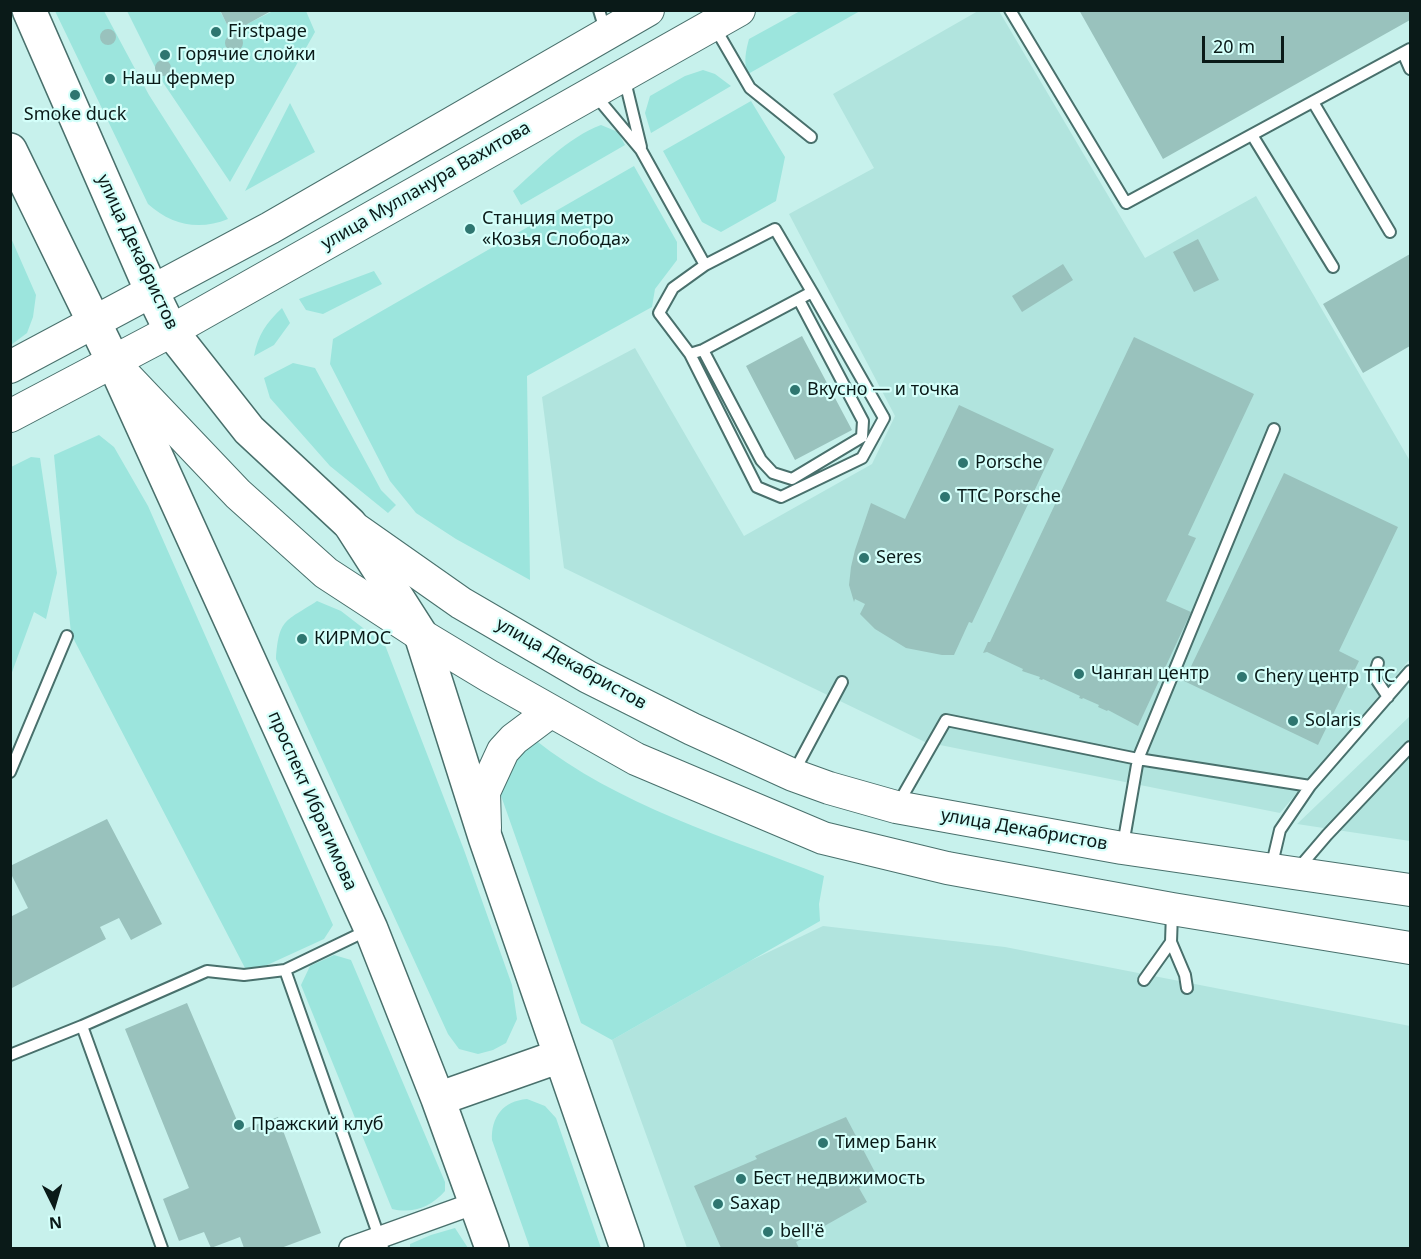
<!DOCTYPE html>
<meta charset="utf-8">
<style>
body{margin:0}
#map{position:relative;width:1421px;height:1259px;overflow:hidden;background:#c7f1ec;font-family:"Noto Sans",sans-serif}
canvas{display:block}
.frame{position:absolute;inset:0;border:12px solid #0a1a18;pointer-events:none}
.north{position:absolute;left:24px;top:1175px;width:60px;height:60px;-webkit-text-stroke:4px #d4fffa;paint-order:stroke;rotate:175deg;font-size:16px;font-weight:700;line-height:24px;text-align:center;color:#0a1a18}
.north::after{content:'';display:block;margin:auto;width:21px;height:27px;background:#0a1a18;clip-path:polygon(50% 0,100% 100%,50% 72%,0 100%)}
.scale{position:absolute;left:1202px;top:36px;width:82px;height:27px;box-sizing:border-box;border:3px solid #0a1a18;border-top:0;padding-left:8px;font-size:18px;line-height:21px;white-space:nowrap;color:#0a1a18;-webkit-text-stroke:4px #d4fffa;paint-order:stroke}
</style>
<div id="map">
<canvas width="1421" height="1259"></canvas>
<div class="frame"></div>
<div class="north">N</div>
<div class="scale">20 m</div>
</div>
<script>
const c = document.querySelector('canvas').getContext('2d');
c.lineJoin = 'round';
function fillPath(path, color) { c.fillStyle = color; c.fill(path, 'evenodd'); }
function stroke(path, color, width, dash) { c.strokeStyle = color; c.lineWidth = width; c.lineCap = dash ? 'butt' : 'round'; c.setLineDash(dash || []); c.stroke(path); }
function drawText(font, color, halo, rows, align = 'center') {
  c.font = font + ' "Noto Sans",sans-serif'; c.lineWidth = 4.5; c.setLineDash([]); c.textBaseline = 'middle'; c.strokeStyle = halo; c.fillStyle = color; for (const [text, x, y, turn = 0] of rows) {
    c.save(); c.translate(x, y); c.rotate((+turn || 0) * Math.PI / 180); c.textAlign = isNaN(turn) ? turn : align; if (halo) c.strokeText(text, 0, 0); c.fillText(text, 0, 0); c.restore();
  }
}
fillPath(new Path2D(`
 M978 11H999L1145 258 1256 196 1410 461V659L1280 813 925 742 564 568 542 397 635 348 744 536 872 464 895 416 789 214 874 168 833 94Z
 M1410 716V841L1297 824Z
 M823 926 1005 947 1410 1026V1248H687L612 1040 750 961Z`), '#b1e4de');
fillPath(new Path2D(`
 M55 11H104L149 95 228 219C199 231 171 225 148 204Z
 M127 11H220L231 32 273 11H306L315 32 230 182 162 81Z
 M800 11H860L748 74C743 63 746 50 749 39Z
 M703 70 715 74 731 86 651 133 645 113 650 96 685 76Z
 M751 101 785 157 776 201 721 232 702 222 663 151Z
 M290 103 315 152 245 191Z
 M601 125 618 132 625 145 521 205 513 191C540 167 567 138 601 125Z
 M634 166 677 242V260L655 289 652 307 527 376 530 580 456 539 416 513 390 481 330 364 333 339Z
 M11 238 36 295 33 317 27 333 11 345Z
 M374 271 382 284 323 314 306 310 299 299Z
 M282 308 290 323 274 345 254 356C258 335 266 323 282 308Z
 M293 363 315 368 381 490 396 505 388 513 330 466 270 398 264 378Z
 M99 435 114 447 148 506 333 925 324 939 265 966 245 968 71 634 54 455Z
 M31 457 40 458 57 573 46 619 34 612 11 675V467Z
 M317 601 341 611 385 645 464 850 512 985 517 1019 506 1043 493 1050 478 1054 459 1049 448 1034 276 659C279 618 285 622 317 601Z
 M534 739C618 806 726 837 824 876L819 904 820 921 612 1040 581 1023 499 790 509 759Z
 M334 955 351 960 445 1182V1191C431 1207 413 1214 392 1209L301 985 310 966Z
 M527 1099 545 1106 556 1118 601 1248H530L492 1140C491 1117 503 1101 527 1099Z
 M455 1228 468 1248H410V1244L431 1235Z`), '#9ce5dd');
fillPath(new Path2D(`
 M220 10H273L231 33Z
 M1079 10H1410V20L1163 159Z
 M100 37a8 8 0 1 1 16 0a8 8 0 1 1-16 0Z
 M225 43a9 9 0 1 1 18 0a9 9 0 1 1-18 0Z
 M155 68a8 8 0 1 1 16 0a8 8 0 1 1-16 0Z
 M1198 239 1219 280 1194 292 1173 252Z
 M1410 254V346L1363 373 1323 304Z
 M1063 264 1073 280 1022 312 1012 296Z
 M802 336 852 430 795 460 746 366Z
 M1134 337 1254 394 1188 535 1196 538 1166 601 1191 612 1138 726 1108 710 1107 711 1098 707 1099 705 1083 698 1082 699 1079 698 1080 696 1043 679 1042 680 1039 679 1040 677 1022 671 1023 669 987 652 983 653 988 642H990Z
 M959 405 1054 449 972 623 969 622 954 655H942L906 648 875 629 860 614 865 604 855 599 854 602 849 585 851 567 855 550 871 503 905 519Z
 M1284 473 1398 527 1339 651 1359 661 1318 745 1184 681Z
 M107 819 162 924 131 940 119 918 100 927 106 939 10 989V917L28 908 10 872V866Z
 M187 1003 241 1130 278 1117 321 1233 281 1248H244L240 1237 211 1248 204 1232 179 1241 163 1199 189 1188 125 1029Z
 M846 1117 878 1178 859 1188 867 1202 796 1242 799 1248H721L694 1186 757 1159 755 1156Z`), '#99c2bd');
const lane = new Path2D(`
 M599 10 605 30
 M1010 10 1126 203 1410 49
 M714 26 750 88 811 137
 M1403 53 1410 69
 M624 77 641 147
 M595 95 641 150 705 265
 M1313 102 1390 232
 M1252 135 1333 267
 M775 229 812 292 703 350 690 354 659 313 673 288 705 265Z
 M703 350 761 460 773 473 792 479 862 437 863 421 799 300
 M690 354 757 487 781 497 862 458 884 418 812 292
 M1378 663 1374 676 1388 697
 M10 772 67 636
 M794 772 842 682
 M1310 786 1410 671
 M898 804 946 720 1138 759 1310 786 1280 830 1271 868
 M1123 845 1138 759 1274 429
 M1297 870 1327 835 1410 747
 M1172 913 1171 942 1185 975 1187 988
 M368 930 285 970 383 1248
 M1144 980 1171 942
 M82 1026 162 1248
 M10 1055 82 1026 207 971 244 975 285 970`);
const street = new Path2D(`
 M350 1248 475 1203`);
const secondary = new Path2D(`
 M10 367 270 228 648 10
 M119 369 238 494 326 573 421 635 489 676 636 759 823 838 947 868 1172 909 1410 948
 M10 416 171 331 739 10
 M350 525 461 603 588 677 692 729 793 775 829 788 896 807 1122 848 1410 890
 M485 828 484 792 503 751 514 739 550 712`);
const primary = new Path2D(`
 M29 10 152 292 171 331 249 430 350 524 421 635 485 837 627 1248
 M10 150 113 361 371 929 438 1099 492 1248
 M438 1099 560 1056`);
stroke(lane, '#49706c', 14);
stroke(street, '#49706c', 24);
stroke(secondary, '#49706c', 34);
stroke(primary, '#49706c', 36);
stroke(lane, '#fff', 10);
stroke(street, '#fff', 21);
stroke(secondary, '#fff', 32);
stroke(primary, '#fff', 33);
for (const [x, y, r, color] of [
 [216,32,6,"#2e7670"],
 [165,55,6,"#2e7670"],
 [110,79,6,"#2e7670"],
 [75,95,6,"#2e7670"],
 [470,229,6,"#2e7670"],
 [795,390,6,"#2e7670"],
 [963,463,6,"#2e7670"],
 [945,497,6,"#2e7670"],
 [864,558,6,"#2e7670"],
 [302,639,6,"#2e7670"],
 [1079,674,6,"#2e7670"],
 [1242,677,6,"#2e7670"],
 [1293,721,6,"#2e7670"],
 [239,1125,6,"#2e7670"],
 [823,1143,6,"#2e7670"],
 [741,1179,6,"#2e7670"],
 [718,1204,6,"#2e7670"],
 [768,1232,6,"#2e7670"]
]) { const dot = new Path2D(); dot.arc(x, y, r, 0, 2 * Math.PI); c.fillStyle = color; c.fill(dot); stroke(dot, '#d4fffa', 2); }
drawText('18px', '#0a1a18', '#d4fffa', [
 ["Firstpage",228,32],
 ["Горячие слойки",177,55],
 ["Наш фермер",122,79],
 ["Smoke duck",75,115,"center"],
 ["Станция метро",482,219],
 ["«Козья Слобода»",482,240],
 ["Вкусно — и точка",807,390],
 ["Porsche",975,463],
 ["ТТС Porsche",957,497],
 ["Seres",876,558],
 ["КИРМОС",314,639],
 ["Чанган центр",1091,674],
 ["Chery центр ТТС",1254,677],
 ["Solaris",1305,721],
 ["Пражский клуб",251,1125],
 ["Тимер Банк",835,1143],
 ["Бест недвижимость",753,1179],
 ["Saxap",730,1204],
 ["bell'ё",780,1232]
], 'left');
drawText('18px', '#0a1a18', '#d4fffa', [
 ["улица Мулланура Вахитова",426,186,-30],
 ["улица Декабристов",137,252,65],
 ["улица Декабристов",571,664,29],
 ["проспект Ибрагимова",312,801,66],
 ["улица Декабристов",1024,830,10]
]);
</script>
